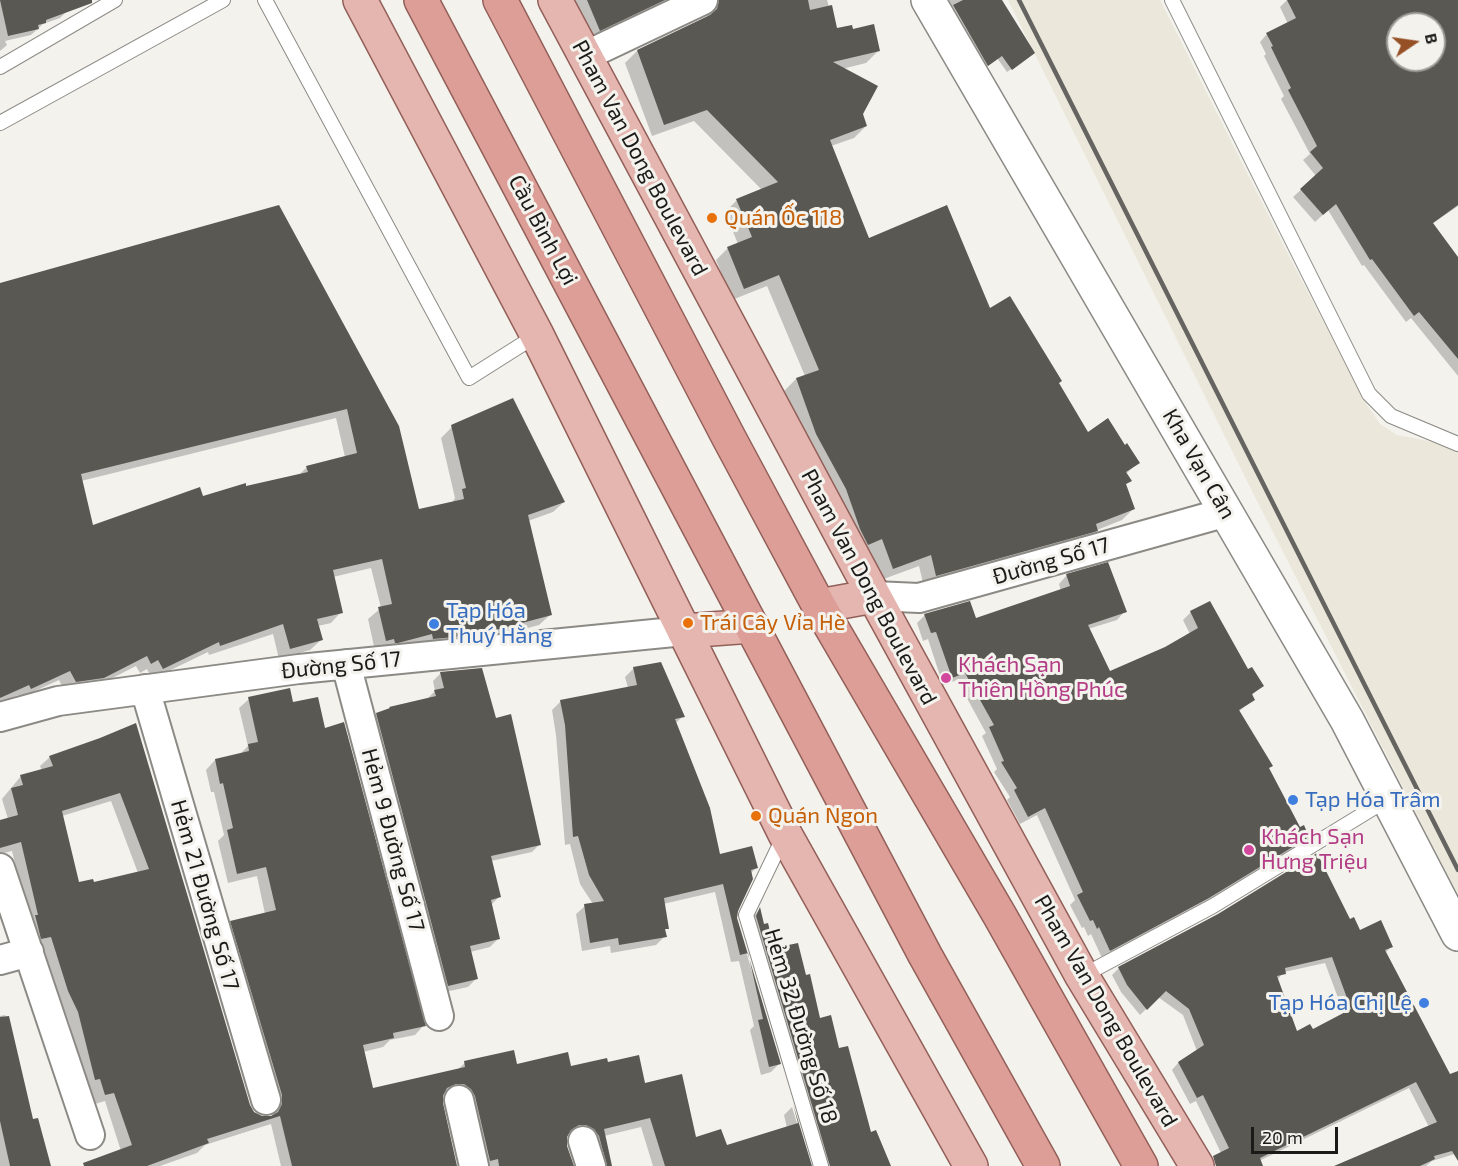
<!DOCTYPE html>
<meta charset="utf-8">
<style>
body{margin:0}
#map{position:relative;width:1458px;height:1166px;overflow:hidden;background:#f4f2ed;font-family:"Exo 2",sans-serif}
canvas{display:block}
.north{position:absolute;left:1386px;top:12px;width:60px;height:60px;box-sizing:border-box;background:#f4f2ed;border:2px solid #9d9c98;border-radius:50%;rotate:77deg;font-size:16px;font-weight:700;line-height:24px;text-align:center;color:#1a1a18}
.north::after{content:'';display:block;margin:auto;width:21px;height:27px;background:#965026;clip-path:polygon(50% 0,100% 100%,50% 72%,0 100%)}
.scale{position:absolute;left:1251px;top:1127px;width:87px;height:27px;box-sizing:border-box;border:3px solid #1a1a18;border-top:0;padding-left:8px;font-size:18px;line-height:21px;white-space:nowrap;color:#1a1a18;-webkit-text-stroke:4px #f4f2ed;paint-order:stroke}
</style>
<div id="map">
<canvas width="1458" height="1166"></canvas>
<div class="north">B</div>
<div class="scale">20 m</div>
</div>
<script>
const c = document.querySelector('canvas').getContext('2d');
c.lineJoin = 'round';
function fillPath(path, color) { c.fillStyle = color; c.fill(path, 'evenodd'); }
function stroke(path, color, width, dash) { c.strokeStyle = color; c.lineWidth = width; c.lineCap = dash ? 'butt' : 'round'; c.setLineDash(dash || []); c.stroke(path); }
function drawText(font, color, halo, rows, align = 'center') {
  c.font = font + ' "Exo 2",sans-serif'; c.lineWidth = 6; c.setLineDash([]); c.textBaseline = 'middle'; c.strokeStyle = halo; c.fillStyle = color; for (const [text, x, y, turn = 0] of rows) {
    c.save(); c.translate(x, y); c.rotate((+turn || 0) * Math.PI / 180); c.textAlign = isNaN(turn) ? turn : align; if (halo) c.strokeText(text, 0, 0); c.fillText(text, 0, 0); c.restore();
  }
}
fillPath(new Path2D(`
 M1008 0H1160L1290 258 1367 405 1380 424 1397 435 1434 442 1458 451V895L1254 495Z`), '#ebe7db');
fillPath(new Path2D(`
 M0 0H62L66 12 60 18 43 24 31 35 5 41 7 45 0 51Z
 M564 0H675L588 42Z
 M702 0H827L836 30 852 31 878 51 866 63 842 69 866 126 854 138 831 146 869 240 989 310 1057 383 1088 434 1124 447 1138 462 1126 474 1130 480 1125 485 1134 508 1122 520 1097 530 1084 542 924 587 919 566 881 580 870 550 856 556 804 446 784 391 796 379 805 376 767 286 732 300 716 260 728 248 738 244 725 212 737 200 762 190 694 121 652 136 625 63 637 51 707 18 706 5Z
 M944 0H1001L1029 57 1007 72 997 58 984 69Z
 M1287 0H1458V206L1432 224 1458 259V376L1411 318 1406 322 1364 265 1362 266 1328 210 1315 222 1293 197 1316 176 1303 160 1310 154 1281 99 1284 96 1264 56 1266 54 1260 42 1267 34 1288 24 1280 7ZM1398 24H1434V60H1398Z
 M278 207 418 511 452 503 455 498 441 438 452 427 564 502 553 512 528 521 550 615 539 625 465 645 375 651 368 619 381 608 371 568 333 577 341 612 331 623 318 626 321 640 310 650 279 659 273 634 209 655 208 652 152 679 147 669 140 673 136 666 91 689 65 692 59 680 20 698 18 695 0 703V285ZM336 418 345 457 307 467 299 475 202 498 92 527 81 481Z
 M1067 575 1125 611 1117 620 1088 629 1109 673 1166 648 1190 634 1183 620 1191 612 1262 686 1251 696 1253 700 1238 712 1299 829 1307 836 1299 845 1199 906 1102 958 1091 934 1088 936 1084 927 1082 928 1070 905 1075 900 1037 815 1020 824 1007 800 1010 797 994 772 997 769 982 736 986 733 957 680 943 685 928 639 923 641 917 623 925 615 975 620 1061 591 1059 584Z
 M634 668 683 716 675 724 719 855 756 868 751 873 736 917 779 1064 771 1072 761 1075 750 1030 754 1026 739 961 731 962 715 892 663 904 667 928 664 931 665 936 656 945 611 953 610 946 582 951 576 914 585 906 593 904 580 884 570 844 565 845 556 735 552 710 561 701 628 688 625 677Z
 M441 673 495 719 540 844 532 852 491 861 499 897 490 906 498 939 490 947 470 952 476 979 468 987 440 993 369 722 377 714 426 700 435 691 433 681Z
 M249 699 292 704 324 730 424 1025 415 1035 390 1040 383 1047 363 1052 372 1090 457 1070 465 1063 570 1068 607 1064 644 1085 695 1139 726 1147 787 1128 784 1115 792 1107 810 1166H653L641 1127 604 1136 607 1148 597 1157 576 1134H567L561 1166H480L455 1093H445L442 1094 441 1104 456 1166H281L271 1124 205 1145 197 1153 160 1166H108L121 1151 105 1101 95 1104 90 1087 86 1089 69 1022 59 1001 41 946 32 948 29 923 12 851 0 854V821L8 819 2 799 21 776 42 771 40 766 50 757 100 740 249 1105 254 1113 262 1118 272 1117 273 1106 222 932 231 922 265 914 257 876 228 883 218 841 224 835 214 792H211L206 770 215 760 239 755 248 746 239 708ZM111 801 138 873 93 884H78L62 816Z
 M759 910 772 950 855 1166H818L751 918Z
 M1349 921 1360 932 1391 947 1385 953 1449 1075 1458 1073V1153L1432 1161 1426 1166H1337L1429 1127 1409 1088 1259 1161 1261 1166H1222V1155L1196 1101 1190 1104 1172 1070 1178 1063 1197 1051 1183 1015 1158 997 1140 1015 1121 992 1112 975 1119 968ZM1325 963 1344 1014 1312 1031 1297 1034 1277 980 1284 972Z
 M5 1015 15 1046 32 1121 49 1166H0V1016Z`), '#0003');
fillPath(new Path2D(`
 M0 0H92V3L46 20V23L38 25 39 29 8 36Z
 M587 0H665L600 31Z
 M719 0H808L810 10 832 5 837 28 852 25 853 29 874 24 880 51 833 62 878 86 863 114 867 126 830 140 869 238 947 205 990 308 1010 296 1062 381 1059 383 1088 432 1108 418 1125 445 1127 443 1140 463 1126 472 1132 481 1126 484 1135 509 1096 524 1098 531 936 576 931 555 893 569 882 539 868 545 860 529 846 489 816 434 796 378 819 370 779 275 744 289 727 247 752 237 736 199 778 182 707 110 664 125 637 50 710 15 717 9Z
 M963 0H1002L1035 53 1012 70 1002 56 988 66 953 5Z
 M1287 0H1458V205L1433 223 1458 257V359L1419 312 1414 316 1372 259 1370 260 1336 204 1323 215 1300 189 1323 168 1310 152 1317 146 1288 90 1291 88 1271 47 1273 46 1266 33 1296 18ZM1398 24H1434V60H1398Z
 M279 205 399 426 419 509 464 499 462 489 466 488 451 425 513 398 565 502 528 515 552 615 477 635 433 639 432 634 398 643H395L394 639 386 641 378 607 392 604 382 559 333 570 343 613 317 619 323 640 290 649 283 624 220 646 219 642 163 669 158 660 151 664 147 656 104 678 76 682 70 671 31 689 29 685 0 698V283ZM347 409 357 453 306 466 308 472 246 486V483L203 496 200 487 93 525 81 474Z
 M1108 562 1127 612 1088 625 1110 671 1165 647 1198 628 1190 611 1210 601 1248 669 1252 667 1264 686 1252 694 1255 700 1239 710 1273 766 1269 768 1300 827 1304 825 1309 837 1209 898 1110 951 1099 927 1097 929 1093 920 1090 921 1077 895 1083 892 1045 808 1028 817 1014 790 1017 788 1001 762 1004 761 989 727 994 725 965 673 952 678 936 632 931 633 924 614 970 601 976 618 1070 586 1066 574Z
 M661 662 685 717 675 719 710 808 720 854 752 846 758 868 751 870 753 879 738 911 737 918 781 1064 769 1067 758 1020 763 1019 748 953 740 955 723 884 664 898 669 929H665L667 937 619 945 618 938 590 943 584 904 604 901 589 875 578 836 573 837 565 725 560 700 637 685 633 667Z
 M482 668 496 718 511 714 541 845 491 856 501 897 491 900 500 939 470 946 478 979 448 986 376 713 390 708 389 707 436 696 434 690 444 688 440 672Z
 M290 688 293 702 318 697 325 728 344 722 426 1026 393 1033 394 1038 363 1045 373 1088 465 1067 464 1061 514 1050 517 1064 568 1052 571 1066 607 1058 608 1062 639 1055 645 1083 682 1074 696 1137 721 1129 727 1145 798 1123 793 1104 812 1166H665L650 1118 604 1129 612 1166H607L599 1136 594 1129 586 1125H579L571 1130 567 1137V1146L574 1166H499L498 1159 490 1161 475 1096 471 1089 464 1084H456L447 1088 443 1096V1103L457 1166H292L280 1116 207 1139 209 1143 147 1166H84L83 1163 132 1145 114 1093 105 1095 100 1079 95 1080 78 1012 68 991 51 937 41 939 35 915H38L21 842 0 848V820L18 815 11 788 23 785 20 775 53 766 49 756 100 738 136 723 250 1105 254 1112 262 1116H271L278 1112 282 1104V1095L230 921 276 910 266 867 237 874 227 830 233 828 223 783 220 784 215 759 249 751 248 744 258 742 248 697ZM120 793 149 869 94 882 93 879 79 882 62 811Z
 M1317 853 1350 919 1354 917 1360 930 1381 920 1393 947 1385 950 1450 1074 1458 1071V1161L1452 1151 1434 1156 1435 1159 1420 1166H1334L1437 1122 1416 1082 1260 1158 1263 1166H1216L1213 1156 1229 1148 1203 1095 1197 1098 1178 1062 1204 1045 1189 1009 1166 991 1147 1010 1127 985 1118 967 1218 914ZM1332 957 1351 1009 1313 1029 1310 1024 1297 1031 1277 976 1286 974 1285 968Z
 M760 907 764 924 768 923 774 948 798 943 806 975 810 974 820 1018 831 1015 839 1048 848 1046 871 1132 876 1130 891 1166H830L756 916Z
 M9 1016 33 1119 38 1118 51 1166H10L0 1121V1017Z`), '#595853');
const service = new Path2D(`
 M265 0 469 378 537 335
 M1172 0 1369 394 1391 416 1458 444
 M0 67 115 0
 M0 123 223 0
 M784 836 746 915 821 1166
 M1082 976 1213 906 1388 799`);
const minor = new Path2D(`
 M585 56 703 0
 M874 596 919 598 1227 512
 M346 664 439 1016
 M145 689 266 1100
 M0 717 58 701 299 669 684 631
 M0 868 90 1135
 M0 960 29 952
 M459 1100 474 1166
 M583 1141 591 1166`);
const tertiary = new Path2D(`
 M928 0 1347 720 1458 934`);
const primary = new Path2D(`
 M360 0 537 335 785 834 971 1166
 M555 0 874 596 1082 976 1197 1166
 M819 606 874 596
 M684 631 752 626`);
const trunk = new Path2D(`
 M421 0 925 955 1043 1166
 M500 0 729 438 819 606 1000 916 1141 1166`);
stroke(service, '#8b8a85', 16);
stroke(minor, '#8b8a85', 32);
stroke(tertiary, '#8b8a85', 36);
stroke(primary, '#936059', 36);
stroke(trunk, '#936059', 36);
stroke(service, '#fff', 14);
stroke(minor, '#fff', 28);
stroke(tertiary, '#fff', 33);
stroke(primary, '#e5b6b0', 33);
stroke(trunk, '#dc9e96', 33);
stroke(new Path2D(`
 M1019 0 1458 870`), '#656461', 4.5);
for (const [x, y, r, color] of [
 [712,218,6,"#e8710a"],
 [688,623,6,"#e8710a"],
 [434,624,6,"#3f7fe0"],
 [946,678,6,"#d1479c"],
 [1293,800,6,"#3f7fe0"],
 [756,816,6,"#e8710a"],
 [1249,850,6,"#d1479c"],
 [1424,1003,6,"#3f7fe0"]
]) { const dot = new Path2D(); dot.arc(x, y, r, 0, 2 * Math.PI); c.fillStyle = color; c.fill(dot); stroke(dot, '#f4f2ed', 2); }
drawText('22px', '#1a1a18', '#f4f2ed', [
 ["Pham Van Dong Boulevard",640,158,62],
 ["Cầu Bình Lợi",543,230,62],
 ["Kha Vạn Cân",1199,464,60],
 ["Đường Số 17",1051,561,-16],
 ["Pham Van Dong Boulevard",869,587,62],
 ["Đường Số 17",341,665,-6],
 ["Hẻm 9 Đường Số 17",393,840,75],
 ["Hẻm 21 Đường Số 17",205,895,74],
 ["Pham Van Dong Boulevard",1106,1011,60],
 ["Hẻm 32 Đường Số 18",801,1026,73]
]);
drawText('22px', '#c56008', '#f4f2ed', [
 ["Quán Ốc 118",724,218],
 ["Trái Cây Vỉa Hè",700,623],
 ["Quán Ngon",768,816]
], 'left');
drawText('22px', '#366cbe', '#f4f2ed', [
 ["Tạp Hóa",446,611],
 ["Thuý Hằng",446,636],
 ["Tạp Hóa Trâm",1305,800],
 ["Tạp Hóa Chị Lệ",1412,1003,"right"]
], 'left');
drawText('22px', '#b23c85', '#f4f2ed', [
 ["Khách Sạn",958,665],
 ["Thiên Hồng Phúc",958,690],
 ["Khách Sạn",1261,837],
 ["Hưng Triệu",1261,862]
], 'left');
</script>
